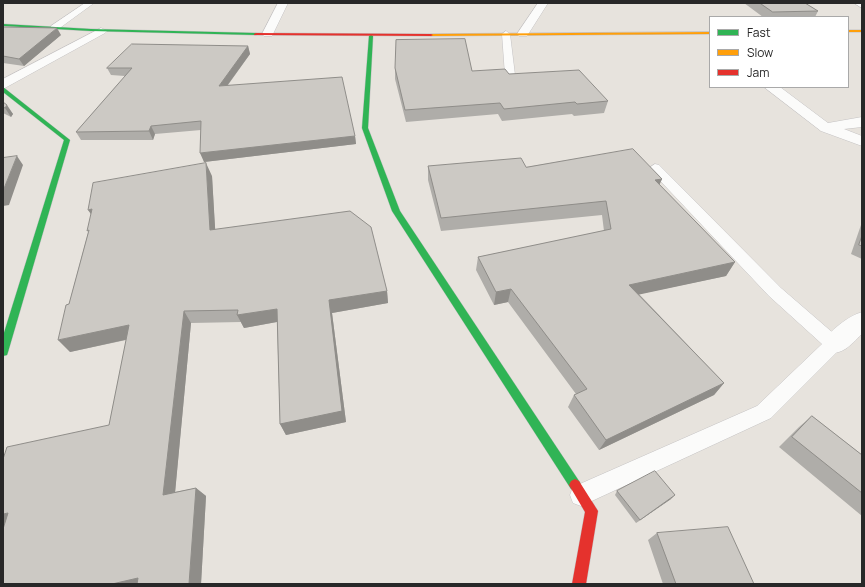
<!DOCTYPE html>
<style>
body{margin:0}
#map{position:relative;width:865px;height:587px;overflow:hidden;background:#e7e3dd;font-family:Manrope,sans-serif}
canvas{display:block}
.frame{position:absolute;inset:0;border:4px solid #282828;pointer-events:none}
.legend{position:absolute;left:709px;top:16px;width:140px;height:72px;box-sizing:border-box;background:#fff;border:1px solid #a9a9a9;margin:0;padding:5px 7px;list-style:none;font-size:12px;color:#282828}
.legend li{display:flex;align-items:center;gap:8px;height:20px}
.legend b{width:20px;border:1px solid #a9a9a9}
</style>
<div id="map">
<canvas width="865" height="587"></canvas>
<div class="frame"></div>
<ul class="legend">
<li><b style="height:5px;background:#30b455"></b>Fast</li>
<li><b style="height:5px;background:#ff9f0a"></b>Slow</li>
<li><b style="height:5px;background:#e5322d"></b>Jam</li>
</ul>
</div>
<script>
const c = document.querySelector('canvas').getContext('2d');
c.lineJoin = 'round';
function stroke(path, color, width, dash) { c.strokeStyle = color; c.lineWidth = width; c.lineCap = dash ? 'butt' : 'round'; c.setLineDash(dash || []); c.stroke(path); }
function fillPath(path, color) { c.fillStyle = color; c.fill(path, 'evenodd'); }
const lane = new Path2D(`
 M85 3H94L57 30H51V26Z
 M506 31 510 34 515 75 510 78 505 75 502 34Z
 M655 164 659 165 781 288 840 339 843 344 840 349 771 418 581 506 573 503 570 495 573 487 757 406 822 344 769 296 651 171 649 168Z`);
const street = new Path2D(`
 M278 3H288L272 36H264L262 34Z
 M538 3H548L527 36H519L517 34Z
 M854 3H862V8Z
 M101 28 107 31 105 33 3 89V79Z
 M764 87H780L828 123 862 117V127L844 129 862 136V146L821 131Z
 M862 312V334C850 345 842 357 826 351L822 344C829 331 848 316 862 312Z`);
const fast = new Path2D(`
 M3 24 91 29 256 33 258 34 256 35 91 31 3 26Z
 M371 35 373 36 368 128 400 211 579 481 581 485 579 489 575 491 571 489 392 211 362 128 369 36Z
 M3 87 70 140 8 352 7 355 3 356V336L64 140 3 92Z`);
const slow = new Path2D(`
 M848 30H862V32H848Z
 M710 32V34L431 36 429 35 431 34Z`);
const jam = new Path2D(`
 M256 33 431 34 433 35 431 36 254 35V34Z
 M575 479 579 481 598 511 586 584H572L585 512 569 485 571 481Z`);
stroke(lane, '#c4c2c3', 1);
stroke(street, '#c4c2c3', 1);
stroke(fast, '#c4c2c3', 1);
stroke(slow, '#c4c2c3', 1);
stroke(jam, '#c4c2c3', 1);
fillPath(lane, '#fbfbfa');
fillPath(street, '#fbfbfa');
fillPath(fast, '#30b455');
fillPath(slow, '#ff9f0a');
fillPath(jam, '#e5322d');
fillPath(new Path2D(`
 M744 3H805L818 11 815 17H763Z
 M3 27 61 35 24 66 3 63Z
 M248 46 250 54 228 85 355 136 356 144 204 162 201 130 155 134 153 140H81L76 132 125 76 111 75 107 68Z
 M395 68 472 71 509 74 608 101 604 113 574 116 572 114 502 121 498 114 406 122 395 79Z
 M3 102 13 114 11 117 3 113Z
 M428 166 526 167 662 179 659 185 735 262 726 276 639 294 724 383 714 395 599 450 568 407 574 395 576 394 508 302 494 305 476 270 478 257 604 231 602 215 441 231 428 180Z
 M212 176 215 230 387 291 388 303 332 313 346 422 286 435 280 424 277 322 244 328 241 322 191 323 175 492 196 488 206 496 201 584H3L109 425 126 340 70 352 69 304 88 233Z
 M862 222V259L851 254Z
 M812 416 862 455V516L779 447 799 427Z
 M617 491 671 499 636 523 615 495Z
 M657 533 754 584H663L648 540Z`), '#afada9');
fillPath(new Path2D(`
 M57 28 61 35 24 66 19 59Z
 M248 46 250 54 221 94 219 86Z
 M7 105 13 114 11 117 5 108Z
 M151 126 155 134 153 140 149 131Z
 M355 136 356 144 204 162 200 153Z
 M17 156 23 165 9 205 3 206V191Z
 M206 163 212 176 216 243 210 230Z
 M662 179 656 192 655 180Z
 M92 209 97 223 88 210Z
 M735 262 726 276 623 298 629 285Z
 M511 289 508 302 494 305 496 292Z
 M387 291 388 303 332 313 346 422 286 435 280 424 329 300Z
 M277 309 282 321 244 328 237 315Z
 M184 311 191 323 174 504 163 495Z
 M129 325 138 337 70 352 58 340Z
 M724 383 714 395 599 450 606 440Z
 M196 488 206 496 201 584H189Z
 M675 495 671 499 636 523 640 520Z
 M8 513 26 521 3 526V514Z
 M138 578 149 584H112Z`), '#8f8d89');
const building = new Path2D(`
 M760 3H805L818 11 773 12Z
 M3 27 57 28 19 59 3 56Z
 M465 39 472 71 505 69 509 74 579 70 608 101 577 104 575 102 504 109 500 103 405 110 395 68 396 40Z
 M132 44 248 46 219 86 342 77 355 136 200 153 201 121 151 126 149 131 76 132 132 68H107Z
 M3 102 7 105 5 108 3 107Z
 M633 149 662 179 655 180 735 262 629 285 724 383 606 440 574 395 587 389 511 289 496 292 478 257 611 229 606 201 441 218 428 166 521 158 526 167Z
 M17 156 3 191V158Z
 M206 163 210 230 350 211 371 227 387 291 329 300 342 411 280 424 277 309 237 315 238 310 184 311 163 495 196 488 189 584H137L138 578 112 584H3V529L8 513 3 514V459L7 447 109 425 129 325 58 340 66 305 69 304 89 230 87 231 92 209 88 210 93 183Z
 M862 236V246L859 245Z
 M812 416 862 455V493L792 437Z
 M655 471 675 495 640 520 617 491Z
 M728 527 754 584H676L657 533Z`);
fillPath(building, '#ccc9c4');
stroke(building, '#8f8d89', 1);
</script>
